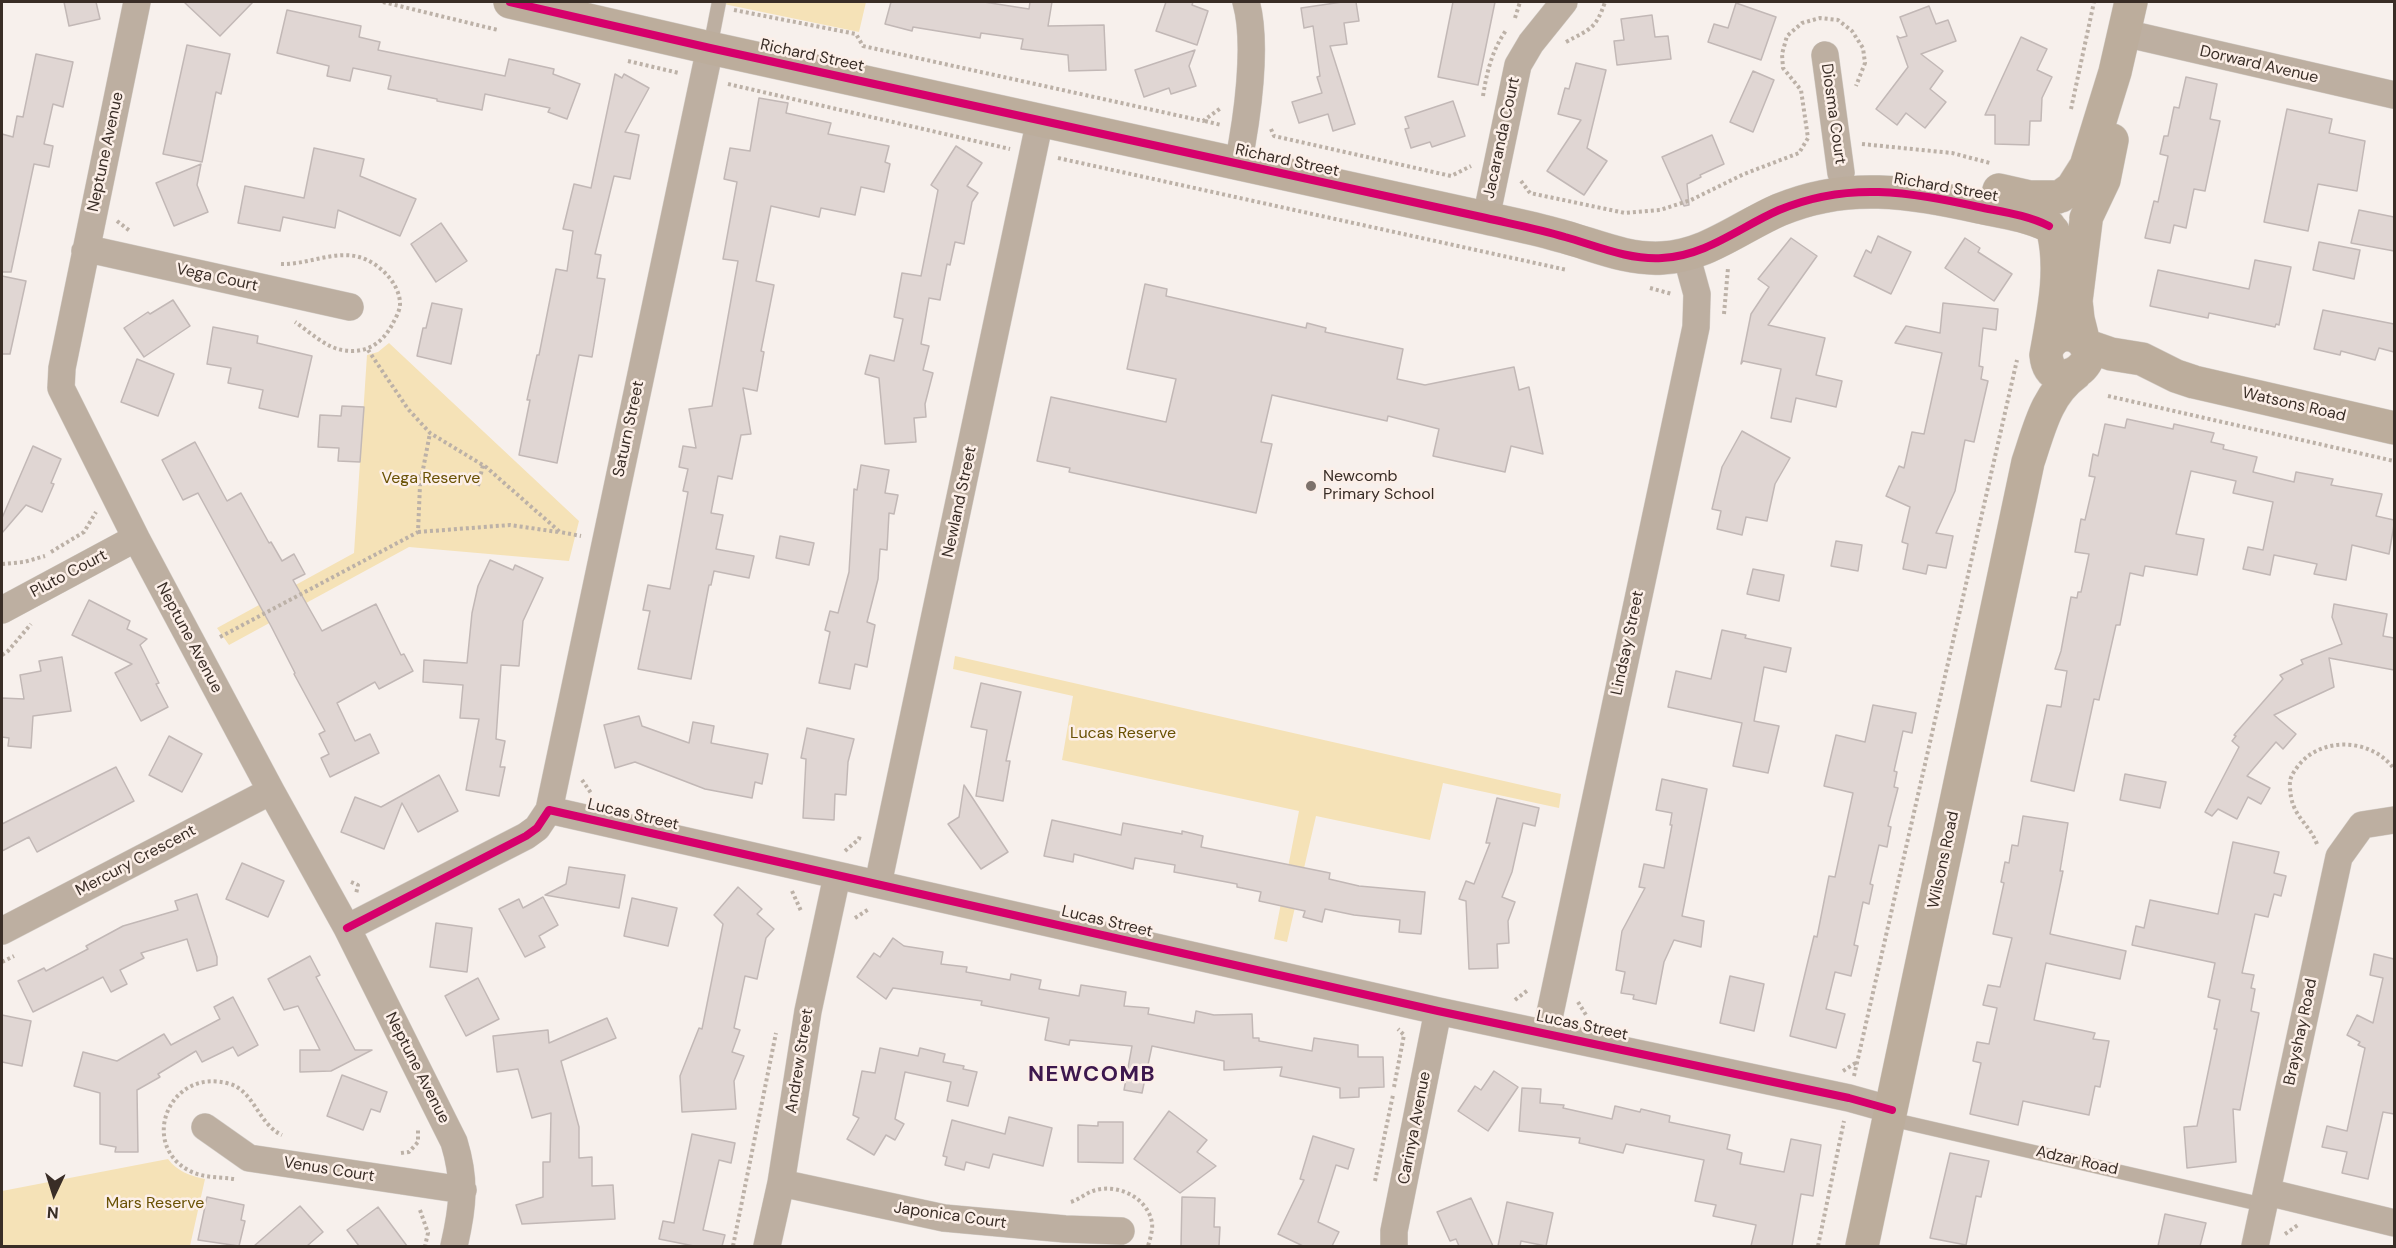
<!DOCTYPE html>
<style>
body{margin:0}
#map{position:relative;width:2396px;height:1248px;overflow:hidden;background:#f7f0ec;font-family:"DM Sans",sans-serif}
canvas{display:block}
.frame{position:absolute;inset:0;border:3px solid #392d26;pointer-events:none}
.north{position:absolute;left:24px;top:1164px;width:60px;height:60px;-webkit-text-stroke:4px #fcefe8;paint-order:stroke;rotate:184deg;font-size:16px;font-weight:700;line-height:24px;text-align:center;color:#392d26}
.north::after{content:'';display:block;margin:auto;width:21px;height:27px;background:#392d26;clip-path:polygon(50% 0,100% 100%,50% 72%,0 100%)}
</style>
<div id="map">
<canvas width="2396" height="1248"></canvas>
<div class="frame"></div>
<div class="north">N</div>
</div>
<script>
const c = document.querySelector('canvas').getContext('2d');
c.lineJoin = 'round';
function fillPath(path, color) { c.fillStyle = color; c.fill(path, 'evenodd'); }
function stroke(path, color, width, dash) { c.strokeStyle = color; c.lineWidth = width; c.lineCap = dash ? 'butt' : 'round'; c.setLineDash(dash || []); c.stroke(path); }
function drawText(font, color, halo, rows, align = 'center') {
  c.font = font + ' "DM Sans",sans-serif'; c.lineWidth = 5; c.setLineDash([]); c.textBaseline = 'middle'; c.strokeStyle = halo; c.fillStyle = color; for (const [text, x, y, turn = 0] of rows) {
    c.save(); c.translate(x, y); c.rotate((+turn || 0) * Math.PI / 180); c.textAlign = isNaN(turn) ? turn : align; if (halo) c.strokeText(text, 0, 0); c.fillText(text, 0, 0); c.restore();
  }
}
fillPath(new Path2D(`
 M714 2H866L859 32Z
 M389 343 579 521 569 561 409 547 229 645 217 628 354 553 367 355 378 352Z
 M955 656 1561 794 1559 808 1443 783 1430 840 1316 816 1287 942 1274 939 1299 811 1062 760 1073 696 953 669Z
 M168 1159C177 1171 190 1176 205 1179L190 1246H2V1191Z`), '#f5e2b7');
const building = new Path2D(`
 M64 2H96L100 19 69 26Z
 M184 2H253L220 36Z
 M891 2H984L1029 9 1030 2H1052L1048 26 1104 25 1106 70 1069 71 1068 55 1021 49 1023 39 981 33 980 38 913 27 912 31 885 24Z
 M1166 2H1193L1192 5 1208 11 1197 45 1156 31Z
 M1342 2H1356L1359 21 1344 23 1347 44 1330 46 1355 124 1333 131 1328 114 1299 123 1292 102 1322 93 1317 77 1320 76 1313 26 1304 28 1301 8Z
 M1453 2H1495L1478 85 1438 77Z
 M1736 3 1776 17 1761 60 1708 42 1714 24 1728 28Z
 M1929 6 1936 24 1948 20 1956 41 1921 54 1943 71 1930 89 1946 102 1925 128 1906 113 1897 125 1876 109 1908 67 1897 36 1900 38 1907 36 1900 17Z
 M287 10 361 26 359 37 380 42 378 50 505 76 509 59 554 69 553 74 580 84 567 119 548 112 550 108 485 94 482 110 437 101V99L388 89 391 76 353 68 350 81 327 76 329 66 277 53Z
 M1652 15 1655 37 1668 36 1671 59 1617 65 1614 41 1624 40 1621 19Z
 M2021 37 2047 49 2037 70 2052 77 2042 98 2041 121H2030L2029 145 1995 144V115H1985Z
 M187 45 230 54 221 94 216 92 202 162 163 154Z
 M1195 50 1189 66 1196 86 1171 94 1169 88 1144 97 1135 70Z
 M36 54 73 62 63 107 53 104 44 144 53 146 49 167 34 164 11 272H2V134L13 137 17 116 23 117Z
 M1576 63 1606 70 1587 148 1607 161 1584 195 1547 171 1581 120 1558 114 1565 88 1569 89Z
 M1753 71 1774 80 1753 132 1730 122Z
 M615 74 622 78 624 74 649 88 625 132 639 135 630 179 614 176 595 254 601 255 597 278 605 279 592 357 579 355 557 463 519 455 530 400H527L537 355H539L556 269 567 271 573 231 563 229 574 184 591 188Z
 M2186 77 2217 84 2210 119 2220 121 2205 191 2194 189 2186 228 2174 225 2170 243 2145 238 2154 201 2158 202 2168 156 2160 154 2164 136H2168L2174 107 2179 108Z
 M759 98 788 103 786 113 831 123 828 134 889 146 885 162 890 164 884 192 861 187 855 215 821 208 819 217 771 206 756 281 774 285 761 351 764 352 757 391 743 388 751 434 741 435 732 479 718 476 711 513 723 515 716 549 754 556 749 578 714 571 711 585H709L691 679 638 669 650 611 643 610 648 585 670 589 688 492 683 491 688 469 679 467 683 446 696 448 689 409 712 406 738 261 723 259 737 182 724 179 730 148 750 151Z
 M1453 101 1465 136 1432 147 1430 142 1411 148 1405 129 1409 128 1405 117Z
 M2287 109 2332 119 2329 133 2365 141 2357 191 2318 184 2308 231 2264 222Z
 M1712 135 1724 164 1700 175 1701 177 1687 184 1689 205 1684 206 1662 157Z
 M956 146 982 163 967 186 978 193 972 202 964 244 955 242 950 265 947 264 940 300 929 298 921 344 929 346 923 370 933 373 925 404 926 417 914 418 916 442 885 444 879 378 865 374 870 355 894 361 903 319 894 317 902 273 921 276 938 190 931 185Z
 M314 148 364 159 360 176 416 199 400 236 338 210 335 228 283 217 280 231 238 223 245 186 304 198Z
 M201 164 197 185 208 212 174 226 156 183Z
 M2359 210 2394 217V251L2351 243Z
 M441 223 467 261 436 282 411 244Z
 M1878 236 1911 252 1891 294 1854 276 1866 250 1871 253Z
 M1791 238 1817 256 1768 325 1825 338 1816 375 1842 381 1836 407 1796 398 1791 422 1771 418 1781 369 1743 361 1741 364 1751 314 1769 287 1758 279Z
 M1965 238 1980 248 1978 252 2012 274 1994 301 1945 268Z
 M2319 242 2360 250 2354 279 2313 270Z
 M2255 260 2291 267 2279 325 2276 324 2275 327 2209 313 2208 318 2150 306 2158 270 2249 289Z
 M2 276 26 281 10 354H2Z
 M1145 284 1167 289 1166 296 1306 328 1307 323 1326 328 1325 332 1403 349 1397 379 1425 385 1514 367 1519 390 1529 387 1543 454 1511 446 1505 472 1433 456 1439 429 1388 416 1387 421 1272 395 1261 442 1272 444 1256 513 1069 472 1070 468 1037 461 1051 397 1166 422 1176 379 1127 369Z
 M173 300 190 326 144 357 124 328 148 312 150 314Z
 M432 303 462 309 451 364 417 356 423 328H426Z
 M1943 303 1998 309 1996 330 1983 328 1979 366 1983 367 1981 379 1988 381 1974 442 1965 440 1955 491 1936 533 1953 536 1946 568 1928 565 1926 574 1903 569 1908 544 1902 542 1910 507 1886 496 1899 466 1904 468 1912 432 1924 434 1942 353 1895 343 1906 326 1940 333Z
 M2323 310 2394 324V352L2379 348 2375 360 2341 351 2340 355 2314 349Z
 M213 327 258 336 257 343 312 356 298 417 259 408 263 390 228 383 231 368 207 364Z
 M137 359 174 374 158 416 121 402Z
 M342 406 364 407 360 462 338 461 339 448 318 447 320 415 341 416Z
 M2127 419 2173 429 2174 424 2214 433 2211 442 2224 445 2223 449 2257 457 2253 472 2294 482 2296 472 2333 479 2331 485 2382 494 2376 516 2394 520V525L2389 554 2352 545 2346 580 2314 574 2317 564 2274 555 2270 575 2243 569 2248 547 2263 550 2273 502 2233 493 2236 481 2191 471 2176 534 2204 539 2197 575 2145 566 2143 576 2130 573 2120 625H2116L2099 700 2094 699 2074 791 2031 781 2047 705 2061 707 2067 671 2055 669 2061 651 2071 597 2077 598 2078 592H2081L2089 554 2075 552 2081 519 2085 520 2095 477 2089 476 2093 454 2098 456 2105 424 2125 428Z
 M1742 431 1790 458 1775 484 1767 521 1746 517 1742 535 1717 529 1721 511 1712 509 1722 467Z
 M195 442 227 501 241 493 269 543 271 542 282 561 294 554 305 574 293 580 322 631 376 604 401 655 404 654 413 671 379 689 375 682 337 703 355 741 370 734 379 753 330 777 321 758 329 754 319 734 325 731 294 674 295 673 271 626 198 493 183 500 162 460Z
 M33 446 61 459 51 483 54 484 42 512 26 505 2 533V518Z
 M861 465 889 470 885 493 898 495 894 514 889 513 887 550 880 549 878 579 867 622 875 625 867 667 855 664 850 689 819 683 830 632 825 630 830 611 838 613 849 572 854 489 857 490Z
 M780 536 814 543 809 565 776 558Z
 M1836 541 1862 545 1858 571 1831 566Z
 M490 560 513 570 515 565 543 578 523 621 519 666 501 665 496 739 505 741 500 767H505L499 796 466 790 479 719 460 718 463 685 423 682 424 660 467 663 472 613 478 586Z
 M1753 569 1784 575 1779 601 1747 594Z
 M89 600 130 621 127 629 147 639 140 645 159 683 156 684 168 707 141 721 115 673 132 664 72 635Z
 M2334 604 2387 614 2383 636 2394 638V670L2329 658 2334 687 2274 715 2296 734 2283 749 2276 742 2247 776 2270 788 2261 804 2248 797 2237 819 2218 809 2212 816 2205 812 2239 747 2232 741 2236 736 2234 735 2283 679 2280 675 2303 664 2301 660 2342 644 2332 617Z
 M1722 630 1746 635 1745 638 1791 648 1786 672 1764 667 1754 721 1779 726 1768 773 1733 766 1742 723 1668 707 1676 671 1711 679Z
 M62 657 71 711 33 716 31 748 8 746 9 738 2 737V698L24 699 20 675 41 671 39 661Z
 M981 683 1021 692 1006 761H1010L1003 801 976 796 987 730 971 727Z
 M1873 705 1916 713 1912 733 1903 731 1894 771 1897 772 1894 787 1898 788 1888 826 1891 827 1887 847 1879 845 1870 884 1873 885 1869 904 1863 902 1854 945 1858 946 1851 976 1835 972 1826 1009 1845 1014 1836 1048 1790 1036 1814 936 1817 937 1829 876 1835 877 1853 793 1824 786 1836 735 1865 742Z
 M639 716 642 726 689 743 693 722 714 726 711 743 768 754 762 784 755 782 752 798 705 789 635 762 615 768 604 725Z
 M807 728 854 739 848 762 846 795 835 794 834 820 803 818 806 759 801 758Z
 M169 736 202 754 182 792 149 775Z
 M116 767 134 801 37 852 29 837 2 851V824Z
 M2125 774 2166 782 2160 808 2120 800Z
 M439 775 458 811 418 832 402 803 384 849 341 832 355 797 381 807Z
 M1662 779 1707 789 1682 916 1704 921 1701 947 1674 940 1664 962 1656 1004 1633 999 1634 995 1621 993 1625 972 1616 970 1622 931 1645 888 1639 887 1644 864 1664 868 1672 825H1670L1672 813 1656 810Z
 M964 785 1008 852 981 869 948 824 959 817Z
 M1497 798 1539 808 1535 826 1523 823 1512 872 1502 897 1515 902 1508 921 1509 943 1497 944 1498 968 1469 969 1466 901 1459 899 1466 881 1474 884 1490 843H1486Z
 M2023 816 2068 823 2060 871H2063L2050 934 2126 951 2120 979 2046 963 2034 1020 2095 1033 2093 1039 2109 1041 2100 1087 2095 1086 2089 1115 2023 1101 2018 1125 1970 1114 1981 1063 1973 1061 1977 1042 1989 1044 1997 1008 1983 1005 1988 985 2000 987 2012 938 1993 934 2004 883 2001 882 2005 862 2009 863 2012 845 2018 846Z
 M1052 820 1121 835 1123 823 1182 834V831L1203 836 1201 847 1330 873 1329 879 1359 886 1425 892 1421 934 1399 932 1400 920 1354 915 1325 909 1322 922 1303 917 1305 911 1259 901 1261 892 1237 887V884L1174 872 1175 865 1135 858 1133 869 1074 854 1073 862 1044 856Z
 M2233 842 2279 852 2274 873 2286 876 2281 896 2274 894 2268 917 2255 914 2242 973 2254 975 2251 988 2255 989 2251 1011 2259 1013 2240 1110 2233 1109 2236 1162 2187 1168 2184 1127 2197 1126 2217 1029H2214L2220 1000 2208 997 2215 963 2132 945 2136 926 2144 928 2150 900 2218 914Z
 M242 863 284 881 268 917 226 899Z
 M569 867 625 875 619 908 545 895 566 884Z
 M738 887 762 909 757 914 774 929 766 938 757 979 745 976 734 1028 740 1030 732 1052 744 1056 734 1081 736 1109 682 1112 680 1076 699 1028 702 1029 723 924 714 915Z
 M197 894 217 957V965L197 971 187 939 141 953 144 958 120 970 127 984 111 992 103 977 33 1012 18 981 44 968 46 971 88 949 86 946 123 926 178 910 175 901Z
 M543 897 558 925 539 936 545 947 525 957 499 909 519 899 523 908Z
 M632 898 677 908 668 946 624 936Z
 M436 923 472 928 467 972 430 967Z
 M893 938 904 946 943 952 941 964 967 967 966 972 1010 980 1011 974 1041 980 1039 989 1079 996 1081 985 1126 992 1124 1006 1149 1008 1148 1014 1194 1023 1196 1011 1214 1015 1252 1014 1253 1038H1259V1041L1312 1051 1314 1038 1358 1045V1057H1383L1384 1087 1359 1088V1097L1340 1098V1088L1280 1076 1282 1067 1224 1070V1061L1152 1046 1142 1093 1124 1090 1132 1046 1070 1040 1069 1045 1045 1040 1049 1018 981 1005 982 1001 893 988 886 999 857 977 874 953 880 957Z
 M2374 954 2394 959V1114L2383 1112 2368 1179 2342 1173 2347 1152 2322 1147 2327 1126 2347 1131 2365 1048 2358 1045 2360 1042 2347 1035 2357 1015 2373 1023 2383 978 2370 975Z
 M310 956 320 975 316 977 355 1050H372L331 1071 300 1072V1050H320L298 1006 284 1010 268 979Z
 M1730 976 1764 984 1754 1031 1720 1023Z
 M478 978 499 1019 466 1036 445 996Z
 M233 997 258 1045 238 1056 233 1047 202 1062 196 1051 158 1074 160 1077 137 1090 138 1152H115L116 1147 100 1144V1093L74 1086 83 1052 117 1061 164 1034 171 1045 220 1019 214 1007Z
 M2 1015 31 1021 22 1066 2 1062Z
 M607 1018 616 1038 561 1061 579 1127V1158L592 1157V1186L613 1185 615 1219 522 1224 516 1205 543 1197V1162H550L551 1113 532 1118 518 1069 497 1072 493 1036 548 1030 549 1043Z
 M880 1048 918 1056 920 1048 945 1054 943 1062 964 1066 963 1069 977 1072 968 1106 947 1101 951 1082 905 1072 895 1119 904 1124 895 1140 886 1135 874 1155 847 1139 859 1118 853 1115 862 1071 875 1073Z
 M1494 1071 1518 1087 1488 1131 1458 1111 1475 1086 1481 1090Z
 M342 1075 387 1092 380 1112 371 1109 363 1130 327 1116Z
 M1522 1088 1541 1089 1540 1103 1564 1105 1563 1108 1612 1119 1615 1106 1640 1112 1641 1109 1670 1116 1669 1122 1730 1135 1727 1149 1742 1153 1740 1164 1784 1172 1791 1139 1821 1145 1813 1196 1801 1194 1792 1246H1751L1756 1225 1713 1216 1716 1205 1695 1201 1704 1160 1626 1144 1623 1153 1579 1143 1580 1138 1519 1131Z
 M1169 1111 1207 1140 1197 1152 1216 1166 1180 1193 1134 1159Z
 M1009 1117 1052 1128 1043 1166 993 1154 989 1168 966 1162 964 1170 945 1165 947 1157 943 1156 952 1120 1005 1134Z
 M1098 1122H1123V1163L1078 1162V1125L1098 1126Z
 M692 1134 735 1143 731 1163 719 1160 703 1230 725 1235 722 1246H694L659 1239 663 1221 674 1223Z
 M1313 1136 1354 1149 1348 1169 1336 1165 1318 1222 1339 1232 1332 1246H1303L1278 1234 1304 1180 1300 1179Z
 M1950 1153 1989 1161 1981 1197 1976 1196 1966 1245 1930 1238Z
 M207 1197 244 1205 241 1220 245 1221 239 1246 198 1240Z
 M1182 1197 1215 1198 1214 1227H1220L1219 1246H1181Z
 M1471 1198 1493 1246H1459L1456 1239 1450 1241 1437 1212Z
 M1507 1202 1553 1213 1546 1246 1521 1241 1520 1246H1498Z
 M300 1206 323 1232 307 1246H254Z
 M378 1207 407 1246H359L347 1230Z
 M2165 1214 2206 1223 2200 1246H2158Z`);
fillPath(building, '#e0d6d3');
stroke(building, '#c2b8b6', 1.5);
const lane = new Path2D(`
 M710 48 719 2
 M1890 1119 2264 1205`);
const street = new Path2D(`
 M137 2 62 368 61 388 136 538 271 791 347 928 454 1142C466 1181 463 1207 454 1246
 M2124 33 2394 95
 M1825 55 1841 173
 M1238 164C1247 120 1258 44 1246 2
 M1486 218 1518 65 1531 43 1564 2
 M85 251 93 250 350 307
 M2 610 136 538
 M549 810 710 48
 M878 884 1040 120
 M347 928 526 836 537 828 549 810 1438 1011 1849 1098 1892 1110
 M2 931 271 791
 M1546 1032 1696 327 1697 294 1686 254
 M205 1127 249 1158 463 1190
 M781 1183 944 1218 1065 1229 1121 1231
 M2267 1192 2394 1223
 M767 1246 781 1183 808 1011 837 876
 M1394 1246V1231L1438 1011
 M2255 1246 2339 857 2362 825 2394 820`);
const secondary = new Path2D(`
 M510 2 710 48 1486 218C1512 224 1539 229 1565 237 1597 246 1628 260 1662 258 1706 256 1740 227 1779 210 1848 181 1909 192 1979 207 2003 212 2027 215 2049 226
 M1999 190 2030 197H2058
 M2061 196 2072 188 2086 166 2115 72 2131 2
 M2086 218 2104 180 2112 140
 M2084 343 2078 319 2076 301 2086 221
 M2085 345 2111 354 2142 359 2176 376 2194 382 2394 428
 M2047 349C2052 338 2061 333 2073 335 2118 356 2050 403 2046 355 2053 315 2063 271 2053 231
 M1862 1246 2028 462C2039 430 2046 395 2075 374`);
stroke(lane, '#d4cec9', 15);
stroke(street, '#d4cec9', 28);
stroke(secondary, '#d4cec9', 34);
stroke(new Path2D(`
 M383 2 498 30
 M734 10 856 34 863 46 1203 121 1221 108
 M1515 18 1520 2
 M1566 42C1590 29 1596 29 1605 2
 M628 61 679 73
 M728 84 1010 149
 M1483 96C1487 71 1492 50 1507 29
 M2071 109 2094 2
 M1205 121 1221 125
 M1271 129 1274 136 1451 176 1471 166
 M1862 144 1952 153 1990 163
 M1058 158 1567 270
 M1521 181 1530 193 1625 213 1660 210 1691 200 1744 174 1799 153 1808 138 1801 90 1783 68 1782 54 1787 36 1802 23 1820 18 1838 20 1852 31 1863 48 1865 63 1856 86
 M117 221 130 231
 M281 264C307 265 334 250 359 257 378 262 400 283 400 304 400 311 395 319 392 325 381 345 365 354 342 350 325 347 310 332 295 322
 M1650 288 1672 294
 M1724 314 1728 268
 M368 350 408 409 430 433 486 467 560 532 581 536
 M2108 396 2394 461
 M400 482 421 476
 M478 486 483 465
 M418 532 510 525 558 532
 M51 552 84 532 96 512
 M2 564 24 562 45 556
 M220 637 418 532 420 485 430 433
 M2 655 8 651 31 624
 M582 780 591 793
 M2317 844C2308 821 2291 817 2290 787 2289 778 2293 773 2298 766 2321 736 2372 738 2394 769
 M845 851 859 839 860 835
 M351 882 358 885 356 894
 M792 891 801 911
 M855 918 869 909
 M2 962 14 956
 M1515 1000 1528 990
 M1578 1002 1586 1015
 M1843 1071 1857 1062
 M1854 1076 2017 360
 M1394 1087 1404 1035 1398 1029
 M401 1153 409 1152 418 1142V1128
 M234 1179C219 1177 202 1178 188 1170 139 1143 170 1066 230 1084 254 1091 259 1125 282 1135
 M1375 1181 1393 1095
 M1071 1202C1080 1199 1087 1192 1096 1190 1119 1184 1148 1198 1152 1223 1153 1230 1150 1239 1148 1246
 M420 1210 428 1233 425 1246
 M2285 1234 2298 1225
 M733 1246 776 1033
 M1818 1246 1844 1121`), '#bcb1a7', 4, [3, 3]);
stroke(lane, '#bdafa1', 14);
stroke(street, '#bdafa1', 27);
stroke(secondary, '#bcad9c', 33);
stroke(new Path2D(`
 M510 2 710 48 1486 218C1512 224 1539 229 1565 237 1597 246 1628 260 1662 258 1706 256 1740 227 1779 210 1848 181 1909 192 1979 207 2003 212 2027 215 2049 226
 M347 928 526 836 537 828 549 810 1438 1011 1849 1098 1892 1110`), '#d6006c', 8);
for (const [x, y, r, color] of [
 [1311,486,6,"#7c716b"]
]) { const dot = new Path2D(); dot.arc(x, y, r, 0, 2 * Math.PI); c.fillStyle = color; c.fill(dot); stroke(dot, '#fcefe8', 2); }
drawText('16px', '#392d26', '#fcefe8', [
 ["Richard Street",812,56,12],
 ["Dorward Avenue",2259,65,13],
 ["Diosma Court",1833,114,82],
 ["Jacaranda Court",1502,138,-78],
 ["Neptune Avenue",106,152,-78],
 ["Richard Street",1287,161,12],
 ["Richard Street",1946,188,10],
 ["Vega Court",217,278,12],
 ["Watsons Road",2294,405,13],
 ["Saturn Street",629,429,-78],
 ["Newland Street",960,502,-78],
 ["Pluto Court",69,574,-28],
 ["Neptune Avenue",189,638,62],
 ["Lindsay Street",1628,643,-78],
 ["Lucas Street",633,815,13],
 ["Wilsons Road",1944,860,-78],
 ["Mercury Crescent",136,861,-28],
 ["Lucas Street",1107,922,13],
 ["Lucas Street",1582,1026,12],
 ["Brayshay Road",2301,1032,-78],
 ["Andrew Street",800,1061,-81],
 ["Neptune Avenue",417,1068,63],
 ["Carinya Avenue",1415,1128,-79],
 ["Adzar Road",2077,1161,13],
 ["Venus Court",329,1170,9],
 ["Japonica Court",950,1216,8]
]);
drawText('16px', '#392d26', '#fcefe8', [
 ["Newcomb",1323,477],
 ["Primary School",1323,495]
], 'left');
drawText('16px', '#695104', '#fcefe8', [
 ["Vega Reserve",431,479],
 ["Lucas Reserve",1123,734],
 ["Mars Reserve",155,1204]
]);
c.letterSpacing = '1.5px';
drawText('bold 22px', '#3d184e', '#fcefe8', [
 ["NEWCOMB",1092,1075]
]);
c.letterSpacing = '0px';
</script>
